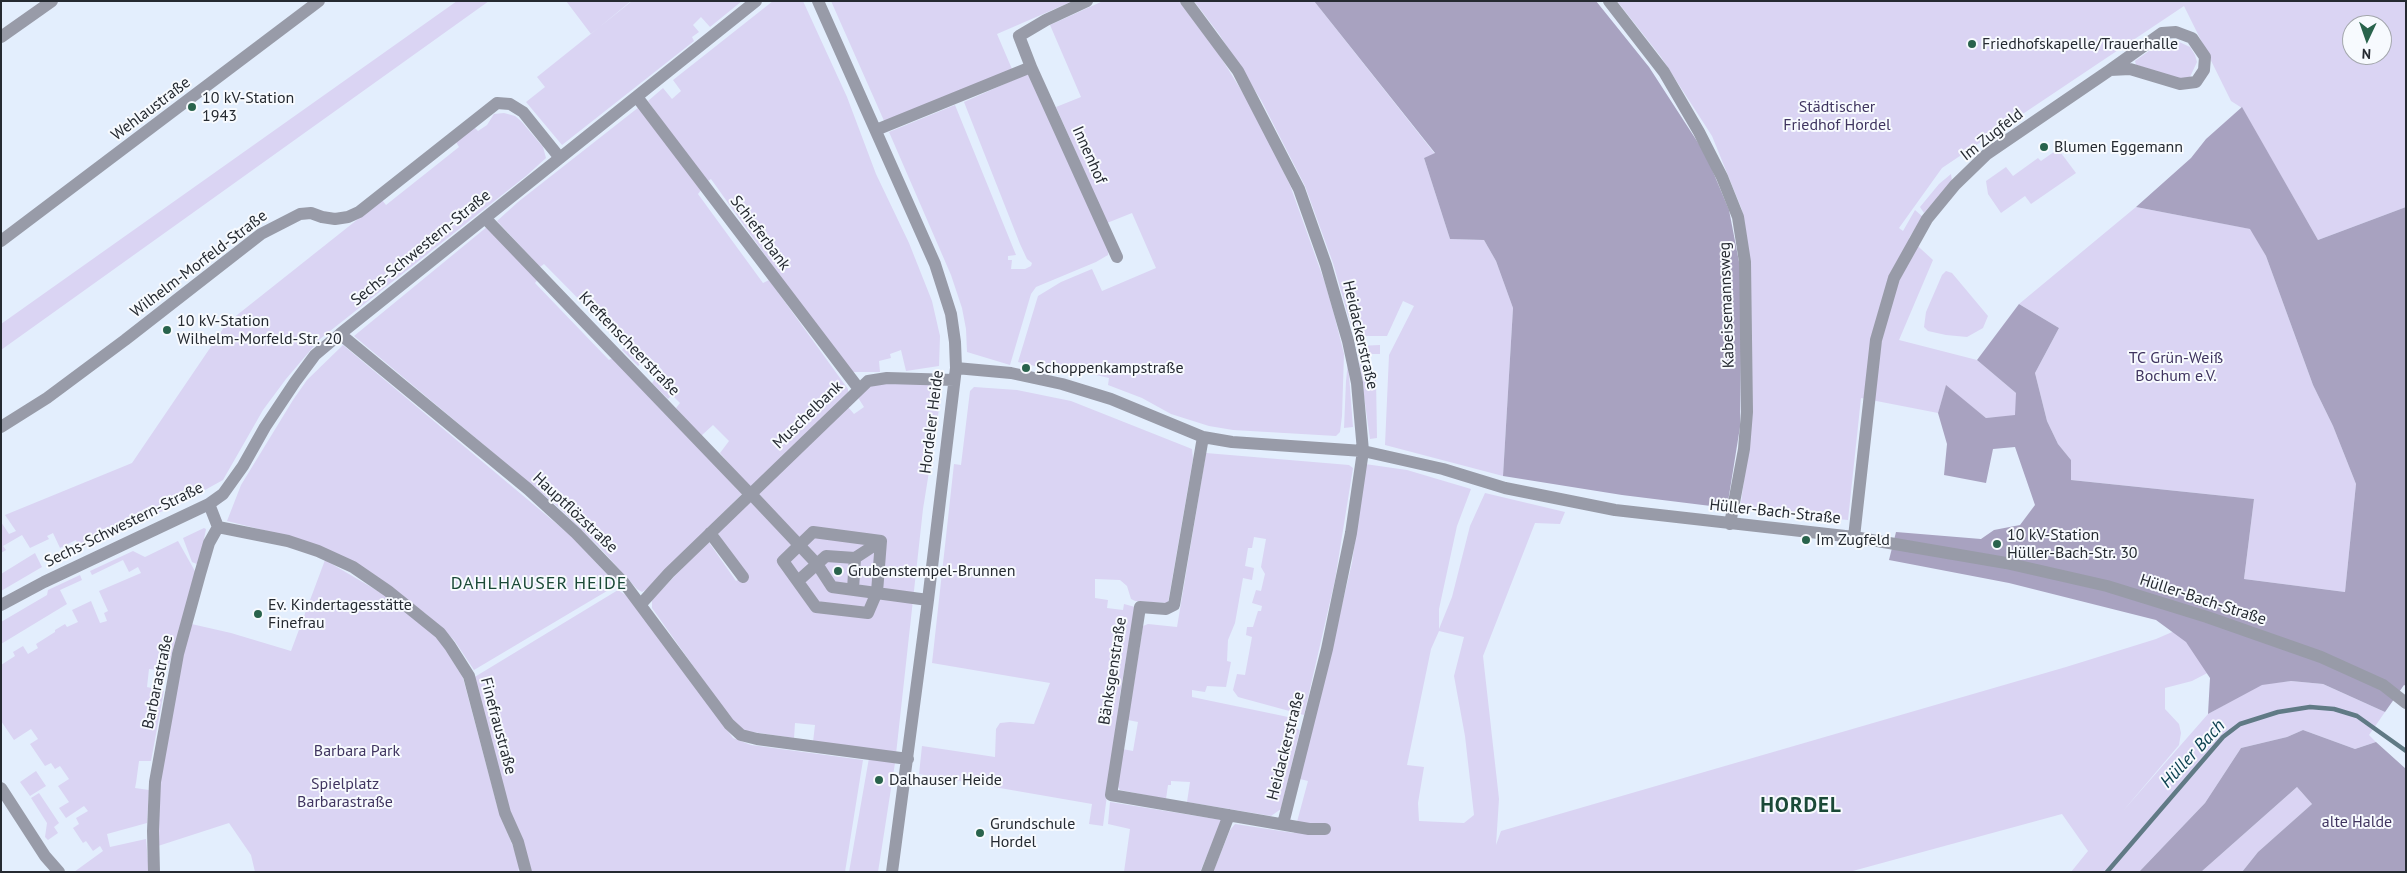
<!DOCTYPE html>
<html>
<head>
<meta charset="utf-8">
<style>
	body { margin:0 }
	#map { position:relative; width:2407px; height:873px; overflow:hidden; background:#e3eefd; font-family:"PT Sans",sans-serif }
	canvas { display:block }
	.frame { position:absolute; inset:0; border:2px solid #252a31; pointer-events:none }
	.north { position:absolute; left:2342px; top:15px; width:50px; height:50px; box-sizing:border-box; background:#f7fafe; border:1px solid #a3a7ac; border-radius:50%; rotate:183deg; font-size:14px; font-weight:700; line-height:20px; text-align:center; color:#252a31 }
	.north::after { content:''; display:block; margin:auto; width:18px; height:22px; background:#29634c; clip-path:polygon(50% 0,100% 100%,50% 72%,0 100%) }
</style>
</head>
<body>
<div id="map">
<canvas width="2407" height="873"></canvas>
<div class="frame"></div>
<div class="north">N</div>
</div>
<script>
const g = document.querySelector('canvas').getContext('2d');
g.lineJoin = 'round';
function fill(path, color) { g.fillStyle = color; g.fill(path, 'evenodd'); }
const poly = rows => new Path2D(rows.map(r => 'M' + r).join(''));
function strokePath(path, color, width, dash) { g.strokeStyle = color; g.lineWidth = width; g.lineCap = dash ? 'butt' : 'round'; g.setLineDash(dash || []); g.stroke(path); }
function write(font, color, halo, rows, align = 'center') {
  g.font = font + ' "PT Sans",sans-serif'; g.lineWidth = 4; g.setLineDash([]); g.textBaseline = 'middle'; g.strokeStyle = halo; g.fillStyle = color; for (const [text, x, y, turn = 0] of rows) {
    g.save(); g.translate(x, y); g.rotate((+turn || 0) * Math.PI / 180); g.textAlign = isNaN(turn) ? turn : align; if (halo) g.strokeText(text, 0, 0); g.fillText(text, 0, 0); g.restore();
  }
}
const green = poly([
	[457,1,489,1,1,350,1,324],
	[566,1,631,1,591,34],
	[632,1,742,1,710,27,701,17,693,25,699,32,692,37,694,41,562,145,526,102,545,87,537,77],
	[773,1,803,1,847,97,876,174,909,243,932,301,940,336,939,366,906,371,901,350,890,354,891,358,879,361,880,372,852,372,802,307,711,179,706,182,648,101,663,88,672,99,681,91,673,80],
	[831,1,1073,1,997,34,1012,69,885,123],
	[1103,1,1179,1,1220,56,1251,106,1290,185,1325,283,1334,314,1344,354,1342,416,1340,432,1336,436,1233,430,1209,426,1171,414,1142,398,1108,385,1109,378,1066,368,1064,373,1018,362,1038,296,1061,282,1092,269,1102,291,1156,268,1132,213,1107,223,1056,107,1081,97,1050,25],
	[1194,1,1314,1,1435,154,1424,158,1450,239,1484,240,1496,261,1513,308,1503,476,1385,445,1389,355,1414,306,1403,301,1387,336,1354,336,1333,263,1305,186,1261,100,1219,34],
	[1617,1,2406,1,2406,207,2318,240,2242,108,2231,101,2184,6,1942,168,1899,228,1903,231,1915,210,1923,217,1909,238,1933,260,1899,340,1977,360,2016,393,2016,416,1986,418,1946,386,1938,413,1861,398,1848,520,1740,510,1748,450,1750,272,1742,210,1712,136,1661,57],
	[2352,25,2382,25,2382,55,2352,55],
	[2164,40,2177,41,2190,47,2195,55,2197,62,2190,77,2181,79,2136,65,2135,61],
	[1027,74,1029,75,1108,247,1108,255,1096,262,1036,287,1031,294,1010,365,967,352,966,329,962,308,951,275,889,132,955,105,1016,255,1008,256,1008,260,1012,260,1011,269,1025,269,1031,266,1032,263,1027,259,1020,244,964,102],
	[639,107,701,190,698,194,763,283,769,280,848,389,848,392,752,487,748,486,720,453,729,441,713,425,701,436,676,408,680,403,672,395,668,399,652,383,662,370,657,364,649,357,638,366,622,350,625,346,544,264,540,267,497,221,518,202],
	[504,113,515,116,521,121,543,147,546,158,526,176,320,339,286,379,263,410,223,480,176,506,130,524,112,533,113,535,80,549,76,540,60,548,53,533,47,536,49,539,30,548,22,535,3,546,6,550,1,553,1,522,9,534,16,531,5,515,132,463,227,323,382,200,386,205,459,147,456,142,474,127,478,131,487,125,494,114],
	[2058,149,2076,173,2031,204,2025,196,2001,213,1988,194,1986,181,2006,167,2013,176,2038,158,2041,161],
	[1951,174,1952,181,1924,213,1920,207,1939,184],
	[2136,207,2251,229,2266,256,2313,385,2333,426,2356,484,2345,592,2244,579,2254,499,2071,480,2071,460,2058,444,2047,421,2035,373,2059,328,2019,304],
	[488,226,538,279,535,283,609,360,614,357,742,494,647,589,642,592,637,589,601,549,558,507,354,336],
	[1946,271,1952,273,1988,316,1983,328,1967,337,1946,335,1928,331,1924,327,1926,312,1942,275],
	[343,345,570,535,617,585,474,670,454,640,425,613,283,535,227,521,241,485,293,400,307,380],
	[1380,345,1380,354,1367,354,1366,377,1376,378,1377,438,1370,439,1357,346],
	[1348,362,1353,427,1344,428,1346,381],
	[939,383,941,397,923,509,896,754,813,742,815,725,795,723,794,738,745,731,738,726,721,705,652,608,652,600,708,541,736,581,743,577,718,533,848,407,854,414,864,407,857,396,872,384],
	[974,387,1017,390,1071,401,1192,449,1193,459,1168,603,1135,601,1131,599,1127,586,1120,580,1095,579,1095,598,1108,600,1107,608,1123,610,1124,604,1135,607,1120,695,1103,826,1089,824,1092,804,919,774,922,746,995,757,996,729,1000,723,1010,722,1034,724,1050,683,932,663,954,464,961,465,970,391],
	[1206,453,1349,465,1353,468,1335,580,1304,715,1238,697,1233,690,1237,674,1245,675,1252,637,1246,635,1247,627,1253,627,1258,611,1261,611,1262,606,1252,603,1256,590,1261,591,1264,578,1265,574,1261,567,1266,539,1254,537,1252,548,1248,548,1245,566,1254,568,1252,580,1243,578,1235,623,1228,640,1227,661,1231,662,1226,687,1207,686,1205,692,1192,690,1192,697,1293,718,1290,727,1300,730,1281,809,1271,816,1187,802,1190,782,1171,781,1171,785,1168,785,1166,799,1120,790,1117,785,1122,749,1133,751,1138,722,1128,720,1143,626,1148,624,1177,627],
	[1365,464,1407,470,1471,489,1457,526,1439,609,1439,629,1452,597,1470,526,1485,493,1565,512,1560,524,1535,523,1483,656,1499,799,1496,845,1501,831,2066,667,2156,639,2207,617,2217,668,2192,681,2165,688,2165,709,2179,724,2181,733,2179,745,2123,811,2208,714,2262,684,2291,681,2323,684,2385,712,2369,735,2376,742,2355,749,2303,730,2287,737,2241,748,2205,803,2139,872,2071,872,2088,851,2062,814,1849,872,1213,872,1230,830,1235,824,1294,833,1308,781,1300,779,1352,563],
	[1439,631,1464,637,1454,676,1465,736,1474,815,1464,823,1419,821,1418,803,1424,767,1407,765,1431,649],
	[204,528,206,529,199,565,192,562,183,538],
	[178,541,196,573,167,671,149,669,147,687,164,691,151,761,139,761,136,783,135,788,149,790,147,823,107,834,110,847,146,839,149,872,74,872,103,851,100,846,93,851,86,841,83,843,73,828,79,824,76,818,88,811,84,806,66,818,59,808,69,802,58,786,69,779,60,766,55,769,51,763,45,766,30,744,38,739,31,729,14,740,1,721,1,665,15,656,13,652,23,646,28,654,38,648,36,644,55,632,55,630,65,624,67,627,78,622,72,610,91,601,100,623,107,621,104,613,108,611,99,591,141,573,138,567,129,572,123,560,92,575,90,571,133,551,145,557],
	[35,553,42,567,1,591,1,574],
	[325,560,388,597,435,635,444,646,463,678,497,805,520,865,518,872,255,872,251,855,229,823,158,846,159,782,187,623,231,633,291,651],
	[80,575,82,580,60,590,67,604,1,644,1,622,47,595,48,590],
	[618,590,627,596,733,738,751,745,863,760,845,872,532,872,506,805,473,678],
	[869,758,895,763,878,872,849,872],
	[36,771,46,786,30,796,20,782],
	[2297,787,2312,804,2258,852,2242,872,2201,872],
	[39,793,59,823,54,827,58,833,48,840,45,837,47,823,31,798],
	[1110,802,1222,820,1200,872,1124,872,1130,829,1108,824]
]);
const forest = poly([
	[1314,1,1596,1,1649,67,1706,155,1729,210,1740,267,1741,347,1740,427,1727,508,1622,495,1503,476,1513,308,1496,261,1484,240,1450,239,1424,158,1435,153],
	[2242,107,2318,240,2406,207,2406,686,2404,685,2385,712,2323,684,2291,681,2262,685,2208,714,2210,678,2186,642,2156,620,2009,583,1889,560,1896,532,1981,539,1994,530,2020,525,2035,505,2015,447,1993,449,1986,483,1944,475,1947,444,1938,413,1946,385,1986,418,2015,415,2016,393,1977,360,2019,304,2059,328,2035,373,2047,421,2058,444,2071,460,2071,480,2254,499,2244,579,2345,592,2356,484,2333,426,2313,385,2266,256,2250,229,2136,207,2191,158,2206,139],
	[2303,730,2355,749,2376,742,2406,769,2406,872,2242,872,2258,852,2312,804,2297,787,2201,872,2139,872,2205,803,2241,748,2287,737]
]);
const stream = poly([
	[2107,872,2223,737,2240,724,2278,712,2310,707,2334,709,2357,716,2406,751]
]);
const street = poly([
	[818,1,935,264,951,314,955,342,956,368,928,600,892,872],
	[1186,1,1238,71,1299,189,1326,265,1348,341,1357,383,1363,451,1351,533,1327,649,1283,824],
	[1609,1,1664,72,1699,132,1722,177,1738,217,1745,262,1747,412,1744,449,1730,524],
	[1,37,52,1],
	[1031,67,1117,257],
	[637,97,859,389],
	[876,130,1031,67,1019,36,1046,20,1087,1],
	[485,218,750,494],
	[1,241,319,1],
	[340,334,528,489,576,533,624,583,729,724,741,735,757,739,908,759],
	[956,368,1011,373,1062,384,1111,399,1203,437,1232,442,1363,451,1443,469,1505,488,1615,510,1854,537,2006,563,2107,586,2207,617,2321,657,2383,685,2406,703],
	[1,427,47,398,125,340,261,234,300,214,311,213,322,217,335,219,348,217,359,212,497,103,510,104,523,112,560,158],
	[1203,437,1174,605,1166,609,1140,607,1111,795,1309,829,1325,829],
	[751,494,817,564,832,587,928,600],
	[218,527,288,541,318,551,353,567,388,591,440,633,450,646,469,676,505,813,518,842,526,872],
	[813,532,881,541,877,592,868,613,816,607,783,561,813,532],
	[710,533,743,577],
	[1854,537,1876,340,1894,278,1927,219,1955,185,1987,154,2110,70,2130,69,2180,84,2196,82,2204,70,2205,57,2192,38,2176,32,2162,33,2110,70],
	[855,558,881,541],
	[798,581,826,556,855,558,853,589],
	[641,604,669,573,868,381,887,378,954,380],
	[1,605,44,582,209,504,223,494,243,466,265,427,295,382,315,355,340,334,756,1],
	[1,788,45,856,59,872],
	[154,872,153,831,155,782,178,654,200,574,209,543,218,527,209,504],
	[1207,872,1229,815]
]);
const markers = [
	[1972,44,5,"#29634c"],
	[192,107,5,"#29634c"],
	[2044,147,5,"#29634c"],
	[167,330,5,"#29634c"],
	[1026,368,5,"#29634c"],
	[1806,540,5,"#29634c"],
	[1997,544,5,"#29634c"],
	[838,571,5,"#29634c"],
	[258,614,5,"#29634c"],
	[879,780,5,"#29634c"],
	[980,833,5,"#29634c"]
];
const poiNames = [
	["Friedhofskapelle/Trauerhalle",1982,44],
	["10 kV-Station",202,98],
	["1943",202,116],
	["Blumen Eggemann",2054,147],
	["10 kV-Station",177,321],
	["Wilhelm-Morfeld-Str. 20",177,339],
	["Schoppenkampstraße",1036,368],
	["10 kV-Station",2007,535],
	["Hüller-Bach-Str. 30",2007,553],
	["Im Zugfeld",1816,540],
	["Grubenstempel-Brunnen",848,571],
	["Ev. Kindertagesstätte",268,605],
	["Finefrau",268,623],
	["Dalhauser Heide",889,780],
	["Grundschule",990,824],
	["Hordel",990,842]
];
const parkNames = [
	["Städtischer",1837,107],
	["Friedhof Hordel",1837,125],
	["TC Grün-Weiß",2176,358],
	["Bochum e.V.",2176,376],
	["Barbara Park",357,751],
	["Spielplatz",345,784],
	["Barbarastraße",345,802],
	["alte Halde",2357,822]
];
const streetNames = [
	["Wehlaustraße",151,109,-37],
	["Im Zugfeld",1992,135,-38],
	["Innenhof",1089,155,66],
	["Schieferbank",760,233,53],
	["Sechs-Schwestern-Straße",421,248,-39],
	["Wilhelm-Morfeld-Straße",199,264,-37],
	["Kabeisemannsweg",1727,305,-92],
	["Heidackerstraße",1360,335,77],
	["Kreftenscheerstraße",629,344,46],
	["Muschelbank",808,415,-44],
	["Hordeler Heide",932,422,-83],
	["Hüller-Bach-Straße",1775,512,6],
	["Hauptflözstraße",575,513,43],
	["Sechs-Schwestern-Straße",124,525,-26],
	["Hüller-Bach-Straße",2203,600,18],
	["Bänksgenstraße",1113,671,-81],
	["Barbarastraße",158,682,-78],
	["Finefraustraße",498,726,75],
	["Heidackerstraße",1286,746,-76]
];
const neighbourhoodNames = [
	["DAHLHAUSER HEIDE",539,584]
];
const waterNames = [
	["Hüller Bach",2193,754,-47]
];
const districtNames = [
	["HORDEL",1801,806]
];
fill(green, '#dad4f3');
fill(forest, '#a8a2c0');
strokePath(stream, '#607a85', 4.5);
strokePath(street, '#989ba8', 12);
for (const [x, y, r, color] of markers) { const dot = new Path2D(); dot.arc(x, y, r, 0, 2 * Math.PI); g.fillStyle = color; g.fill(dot); strokePath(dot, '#f7fafe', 2); }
write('16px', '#252a31', '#f7fafe', poiNames, 'left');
write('16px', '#403560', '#f7fafe', parkNames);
write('16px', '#252a31', '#f7fafe', streetNames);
g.letterSpacing = '1px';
write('18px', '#1a4937', '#f7fafe', neighbourhoodNames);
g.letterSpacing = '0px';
write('italic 18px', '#0d4251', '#f7fafe', waterNames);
g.letterSpacing = '1px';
write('bold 21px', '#1a4937', '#f7fafe', districtNames);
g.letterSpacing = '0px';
</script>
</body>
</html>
